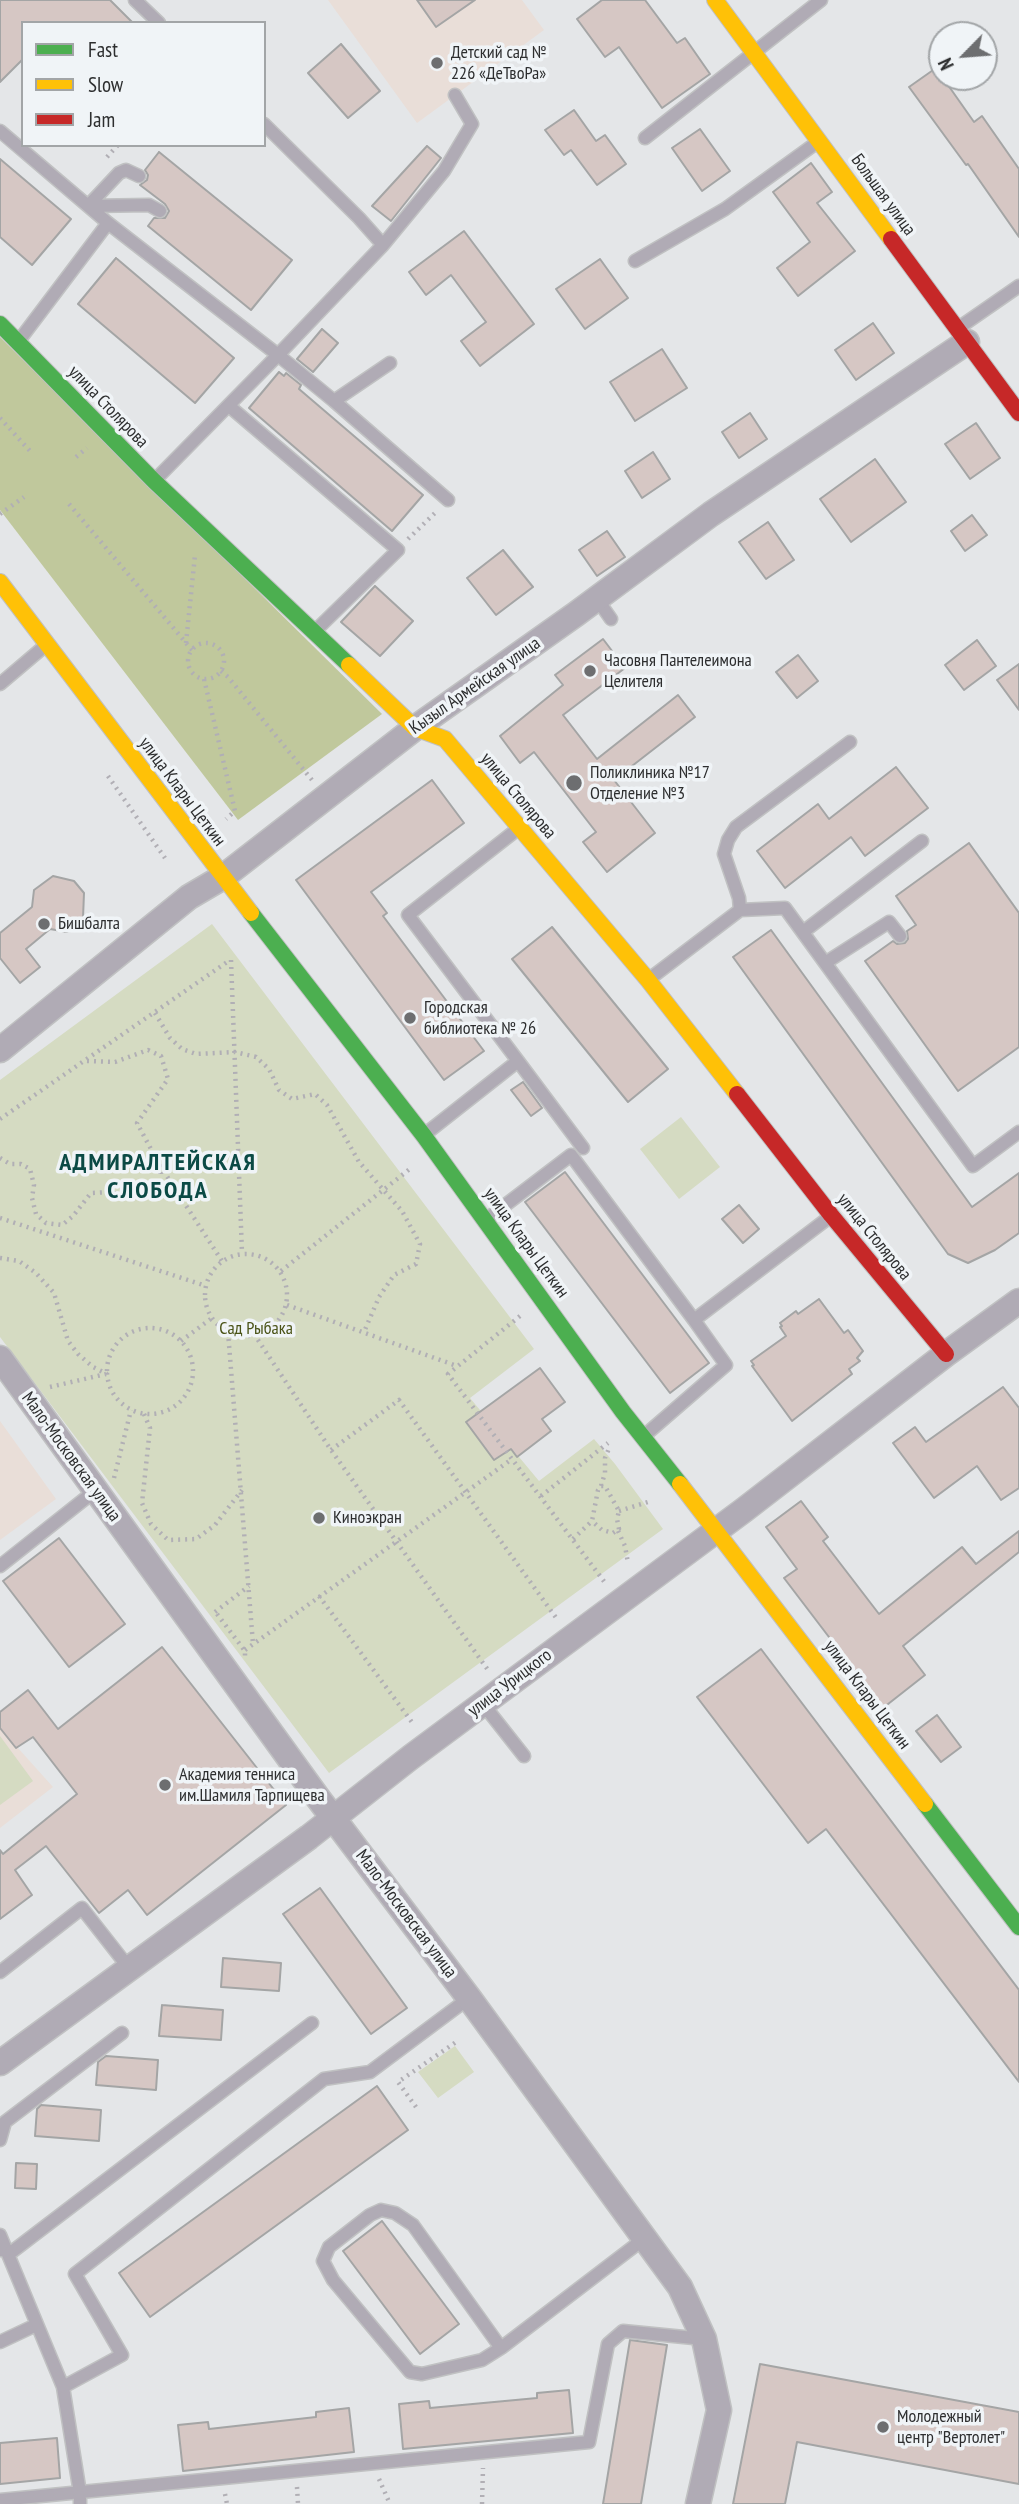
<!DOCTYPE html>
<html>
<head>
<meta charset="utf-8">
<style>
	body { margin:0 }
	#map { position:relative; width:1019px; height:2504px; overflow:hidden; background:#e4e6e8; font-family:"PT Sans Narrow",sans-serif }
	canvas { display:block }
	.legend { position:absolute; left:21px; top:21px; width:245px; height:126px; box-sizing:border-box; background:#f0f4f7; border:2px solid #a2a5a7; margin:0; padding:9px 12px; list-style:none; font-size:21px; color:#2d2e2f }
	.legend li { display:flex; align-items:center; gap:14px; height:35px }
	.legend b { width:35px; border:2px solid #a2a5a7 }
	.north { position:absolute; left:928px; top:21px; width:70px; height:70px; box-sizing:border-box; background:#f0f4f7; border:2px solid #a2a5a7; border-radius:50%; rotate:245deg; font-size:19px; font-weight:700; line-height:28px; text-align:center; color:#2d2e2f }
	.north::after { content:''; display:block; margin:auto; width:24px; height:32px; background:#6d6e70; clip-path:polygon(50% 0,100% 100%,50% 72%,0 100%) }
</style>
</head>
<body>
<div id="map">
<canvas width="1019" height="2504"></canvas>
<ul class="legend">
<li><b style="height:9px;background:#4caf50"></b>Fast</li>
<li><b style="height:9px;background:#ffc107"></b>Slow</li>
<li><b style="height:9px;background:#c62828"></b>Jam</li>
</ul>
<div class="north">N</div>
</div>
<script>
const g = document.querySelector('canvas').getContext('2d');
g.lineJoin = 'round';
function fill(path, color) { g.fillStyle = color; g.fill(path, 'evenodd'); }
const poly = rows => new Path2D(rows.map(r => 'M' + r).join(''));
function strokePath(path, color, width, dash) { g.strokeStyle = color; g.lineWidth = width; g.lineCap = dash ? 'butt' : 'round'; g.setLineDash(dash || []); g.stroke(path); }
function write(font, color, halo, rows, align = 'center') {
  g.font = font + ' "PT Sans Narrow",sans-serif'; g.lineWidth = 7; g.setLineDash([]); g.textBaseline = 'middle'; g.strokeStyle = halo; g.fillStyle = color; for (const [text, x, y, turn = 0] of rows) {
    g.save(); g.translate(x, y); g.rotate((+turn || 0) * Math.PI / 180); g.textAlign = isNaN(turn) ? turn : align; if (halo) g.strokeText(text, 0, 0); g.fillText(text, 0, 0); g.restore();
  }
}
const education = poly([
	[328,0,522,0,544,30,417,123],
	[0,1421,56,1499,0,1540],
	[0,1728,53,1787,0,1828]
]);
const green = poly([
	[212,924,534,1349,470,1398,539,1481,594,1439,615,1464,663,1529,329,1773,0,1337,0,1080],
	[681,1117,720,1167,679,1199,640,1149],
	[0,1736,33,1781,0,1805],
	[455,2046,474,2072,438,2098,418,2072]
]);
const forest = poly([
	[0,337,382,714,238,820,0,510]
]);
const building = poly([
	[0,0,110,0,133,23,23,23,23,59,0,82,0,0],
	[417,0,475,0,436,27,417,0],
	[602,0,645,0,677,43,685,38,710,74,662,108,619,47,605,57,577,19,602,0],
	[341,44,380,91,348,118,308,73,341,44],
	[936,68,974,122,982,116,1019,169,1019,237,968,164,966,165,909,87,936,68],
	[574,110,596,141,605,135,626,164,597,185,571,150,564,155,545,130,574,110],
	[700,129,730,171,702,191,672,148,700,129],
	[427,146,441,158,391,221,372,206,427,146],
	[159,152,292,260,251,310,148,226,154,218,165,218,169,211,165,204,140,185,147,180,148,175,145,170,159,152],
	[0,159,71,219,32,265,0,237,0,159],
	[811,163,832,192,817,203,855,251,798,296,777,268,810,242,773,192,811,163],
	[464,231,534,324,480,366,461,341,486,322,451,275,426,295,409,272,464,231],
	[116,258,234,358,195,403,78,304,116,258],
	[600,259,628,298,585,329,556,289,600,259],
	[873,323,894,353,856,380,835,350,873,323],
	[322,329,338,343,313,372,297,359,322,329],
	[662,349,687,388,635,421,610,382,662,349],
	[279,372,284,376,286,373,301,385,299,389,423,495,392,531,249,408,279,372],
	[750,413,767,439,739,458,722,432,750,413],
	[976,423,1000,458,970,479,945,444,976,423],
	[653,452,670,479,642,498,625,471,653,452],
	[875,459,906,502,851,542,820,499,875,459],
	[972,515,987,535,965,551,951,531,972,515],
	[768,522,794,560,766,579,739,542,768,522],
	[607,531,625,557,597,576,579,550,607,531],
	[503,550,533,587,496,615,467,578,503,550],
	[375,586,413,621,380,656,341,622,375,586],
	[603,639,625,668,563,715,597,759,678,695,695,717,614,780,655,833,607,872,583,842,596,832,534,752,520,763,500,736,563,685,555,675,603,639],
	[977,640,996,666,964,690,945,665,977,640],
	[798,655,818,681,797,698,776,672,798,655],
	[1019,664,1019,710,997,680,1019,664],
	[896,767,928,808,865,856,851,837,785,888,757,851,818,804,829,819,896,767],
	[432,780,464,823,371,892,387,913,383,916,484,1051,444,1080,296,880,432,780],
	[969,843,1019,913,1019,1047,958,1091,865,961,893,941,897,944,905,943,908,939,907,931,916,925,896,896,969,843],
	[53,876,74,881,84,893,83,918,67,932,50,929,26,949,40,967,20,983,0,958,0,933,32,907,34,890,53,876],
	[552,927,668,1069,628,1102,512,959,552,927],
	[771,930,972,1207,1019,1173,1019,1233,995,1250,968,1263,948,1254,733,957,771,930],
	[523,1082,542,1108,531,1116,511,1090,523,1082],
	[565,1172,709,1363,670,1393,525,1202,565,1172],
	[739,1205,759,1229,743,1243,722,1219,739,1205],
	[819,1299,844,1333,848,1330,863,1351,857,1358,860,1361,849,1369,852,1374,792,1421,752,1366,754,1365,751,1361,786,1336,780,1327,782,1326,780,1323,796,1311,798,1314,819,1299],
	[540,1368,565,1402,542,1419,551,1431,517,1457,511,1449,494,1460,466,1422,540,1368],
	[1003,1387,1019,1408,1019,1488,1001,1500,977,1466,934,1498,893,1443,915,1427,926,1442,1003,1387],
	[801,1501,828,1537,823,1541,879,1614,962,1547,976,1564,1019,1531,1019,1552,903,1646,925,1675,883,1708,784,1578,797,1569,766,1527,801,1501],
	[59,1538,125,1624,69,1667,3,1581,59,1538],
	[162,1647,286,1805,147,1915,128,1890,99,1913,46,1846,15,1870,32,1895,0,1919,0,1850,3,1854,77,1794,33,1737,16,1748,0,1728,0,1712,28,1690,58,1729,162,1647],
	[761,1649,1019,1990,1019,2082,826,1829,808,1843,697,1697,761,1649],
	[937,1715,961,1747,941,1762,916,1731,937,1715],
	[320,1888,407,2008,371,2034,283,1914,320,1888],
	[223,1958,281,1963,279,1991,221,1987,223,1958],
	[162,2005,223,2010,221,2040,159,2036,162,2005],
	[106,2056,158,2060,156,2090,96,2085,98,2062,106,2056],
	[377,2086,408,2130,150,2317,119,2273,377,2086],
	[41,2105,101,2110,99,2141,35,2136,37,2109,41,2105],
	[16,2163,37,2164,36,2189,15,2188,16,2163],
	[382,2221,459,2324,420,2354,343,2251,382,2221],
	[630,2340,667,2345,641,2504,603,2504,630,2340],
	[760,2364,1019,2412,1019,2484,797,2442,785,2504,733,2504,760,2364],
	[569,2390,573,2433,403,2449,399,2404,429,2401,430,2408,537,2398,537,2393,569,2390],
	[349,2408,354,2452,183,2471,178,2425,208,2422,209,2429,316,2417,316,2412,349,2408],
	[57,2438,60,2478,0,2484,0,2443,57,2438]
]);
const path = poly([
	[107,157,118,145],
	[0,418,30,451],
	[76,457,87,448],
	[69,504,192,650],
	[0,514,24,497],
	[408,539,437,511],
	[186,643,195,555],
	'188 661a18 18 0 1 1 36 0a18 18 0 1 1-36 0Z',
	[221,671,228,677,312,780],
	[204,679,235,811,226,819],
	[108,776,165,858],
	[231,960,242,1253],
	[155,1013,170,1038,182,1049,196,1054,235,1052,256,1057,269,1069,279,1090,292,1099,315,1094,327,1105,359,1162,402,1211,420,1244,416,1264,394,1275,379,1297,364,1332],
	[87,1061,115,1062,148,1050,161,1056,168,1079,137,1123,159,1164,222,1261],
	[0,1119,230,960],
	[0,1158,10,1164,21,1164,30,1169,34,1185,32,1198,36,1214,46,1223,62,1225,73,1216,91,1193,110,1192,129,1197,161,1188,160,1166],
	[0,1218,206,1286],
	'205 1295a41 41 0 1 1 82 0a41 41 0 1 1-82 0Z',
	[0,1258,19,1261,36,1273,54,1293,68,1341,78,1354,93,1367,107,1374],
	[281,1271,411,1168],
	[287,1305,457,1366],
	[520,1316,448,1374,606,1584],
	'107 1371a43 43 0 1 1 86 0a43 43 0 1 1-86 0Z',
	[228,1332,253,1644],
	[254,1334,331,1450,488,1670],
	[181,1341,212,1318],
	[50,1387,106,1374],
	[144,1414,150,1428,142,1503,151,1524,168,1540,196,1539,215,1525,242,1490],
	[331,1450,399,1400,557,1619],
	[114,1478,131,1410],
	[601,1486,605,1473,605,1458,610,1446],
	[541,1496,608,1443],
	[619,1511,651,1501],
	[618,1531,625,1546,628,1563],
	[573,1539,592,1521,598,1490,601,1486,605,1486,619,1511,617,1519,619,1529,613,1533,602,1530,592,1521],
	[319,1596,414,1725],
	[215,1612,249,1586],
	[217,1614,245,1651,245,1659],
	[245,1650,512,1459],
	[416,2107,398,2082,459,2040],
	[379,2479,390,2504],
	[297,2487,298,2504],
	[225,2494,227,2504],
	[482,2504,483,2468]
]);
const lane = poly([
	[135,0,159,23],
	[264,124,359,218,383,245,278,355,334,401,390,363],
	[0,131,108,223,278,355,156,479],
	[645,138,821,0],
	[88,206,149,205,160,211],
	[88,206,119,173,126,170,139,176],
	[383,245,444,171,472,124,455,95],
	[635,261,725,209,819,141],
	[957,329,1019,286],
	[18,342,108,223],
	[334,401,448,500],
	[229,406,398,550,314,632],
	[597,599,611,619],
	[0,684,46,645],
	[740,910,739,898,724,854,728,840,736,827,850,742],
	[803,932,922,841],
	[825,963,889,922,900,936],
	[648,980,740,910,785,908,973,1166,1019,1132],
	[518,1061,583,1148],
	[424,1135,518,1061,408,915,519,828],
	[487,1219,571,1155,694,1320],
	[644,1436,726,1365,694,1320,831,1216],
	[0,1566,96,1490],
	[483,1704,524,1756],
	[0,1972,82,1908,129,1968],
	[0,2140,5,2122,122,2033],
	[0,2235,63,2387,80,2493,80,2504],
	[0,2250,13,2251,312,2023],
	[0,2342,36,2325],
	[501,2348,482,2360,422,2374,410,2372,333,2280,323,2261,329,2247,370,2215,381,2210,395,2213,413,2225,501,2348,645,2238],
	[63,2387,122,2355,75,2274,324,2079,370,2072,469,1998],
	[0,2500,589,2442,608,2344,623,2331,704,2339]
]);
const street = poly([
	[0,1050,189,897,223,877,415,728,576,614,711,514,967,342],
	[0,1358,318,1798,469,1998,680,2287,704,2339,719,2410,698,2504],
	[0,2063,309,1837,411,1757,744,1510,946,1354,1019,1301]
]);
const fast = poly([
	[0,324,154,481,349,665],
	[251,913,424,1136,623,1412,680,1484],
	[925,1804,1019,1927]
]);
const slow = poly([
	[715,0,891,239],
	[0,582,251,913],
	[349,665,415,728,445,739,648,980,737,1094],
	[680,1484,925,1804]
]);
const jam = poly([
	[891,239,1019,413],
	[737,1094,831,1215,946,1354]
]);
const markers = [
	[437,63,7,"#6d6e70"],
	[590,671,7,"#6d6e70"],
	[574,783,9,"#6d6e70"],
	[44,924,7,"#6d6e70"],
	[410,1018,7,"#6d6e70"],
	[319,1518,7,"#6d6e70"],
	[165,1785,7,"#6d6e70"],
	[883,2427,7,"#6d6e70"]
];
const poiNames = [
	["Детский сад №",451,53],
	["226 «ДеТвоРа»",451,74],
	["Часовня Пантелеимона",604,661],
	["Целителя",604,682],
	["Поликлиника №17",590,773],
	["Отделение №3",590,794],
	["Бишбалта",58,924],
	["Городская",424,1008],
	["библиотека № 26",424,1029],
	["Киноэкран",333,1518],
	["Академия тенниса",179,1775],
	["им.Шамиля Тарпищева",179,1796],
	["Молодежный",897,2417],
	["центр \"Вертолет\"",897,2438]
];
const streetNames = [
	["Большая улица",883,195,54],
	["улица Столярова",108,407,46],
	["Кызыл Армейская улица",475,686,-35],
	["улица Клары Цеткин",182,792,53],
	["улица Столярова",518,796,50],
	["улица Столярова",874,1237,51],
	["улица Клары Цеткин",526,1243,54],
	["Мало-Московская улица",71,1457,54],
	["улица Урицкого",510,1683,-37],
	["улица Клары Цеткин",867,1695,53],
	["Мало-Московская улица",406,1914,53]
];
const parkNames = [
	["Сад Рыбака",256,1329]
];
const districtNames = [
	["АДМИРАЛТЕЙСКАЯ",158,1163],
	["СЛОБОДА",158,1191]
];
fill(education, '#e9ded8');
fill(green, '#d5dbc2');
fill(forest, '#c0c89c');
fill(building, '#d6c7c4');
strokePath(building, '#a4a5a5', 2);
strokePath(lane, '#c0c1c2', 15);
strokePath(street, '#c0c1c2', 27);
strokePath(fast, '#c0c1c2', 18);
strokePath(slow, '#c0c1c2', 18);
strokePath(jam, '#c0c1c2', 18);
strokePath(path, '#b1afb5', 4.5, [2, 5]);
strokePath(lane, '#b0abb5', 12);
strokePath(street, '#b0abb5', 24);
strokePath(fast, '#4caf50', 16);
strokePath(slow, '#ffc107', 16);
strokePath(jam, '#c62828', 16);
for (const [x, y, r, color] of markers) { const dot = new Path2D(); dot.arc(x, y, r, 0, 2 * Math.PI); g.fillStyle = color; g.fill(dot); strokePath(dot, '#f0f4f7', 2.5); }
write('18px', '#2d2e2f', '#f0f4f7', poiNames, 'left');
write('18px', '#2d2e2f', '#f0f4f7', streetNames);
write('18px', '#4a5317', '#f0f4f7', parkNames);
g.letterSpacing = '2px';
write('bold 24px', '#0b4a45', '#f0f4f7', districtNames);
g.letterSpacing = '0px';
</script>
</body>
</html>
